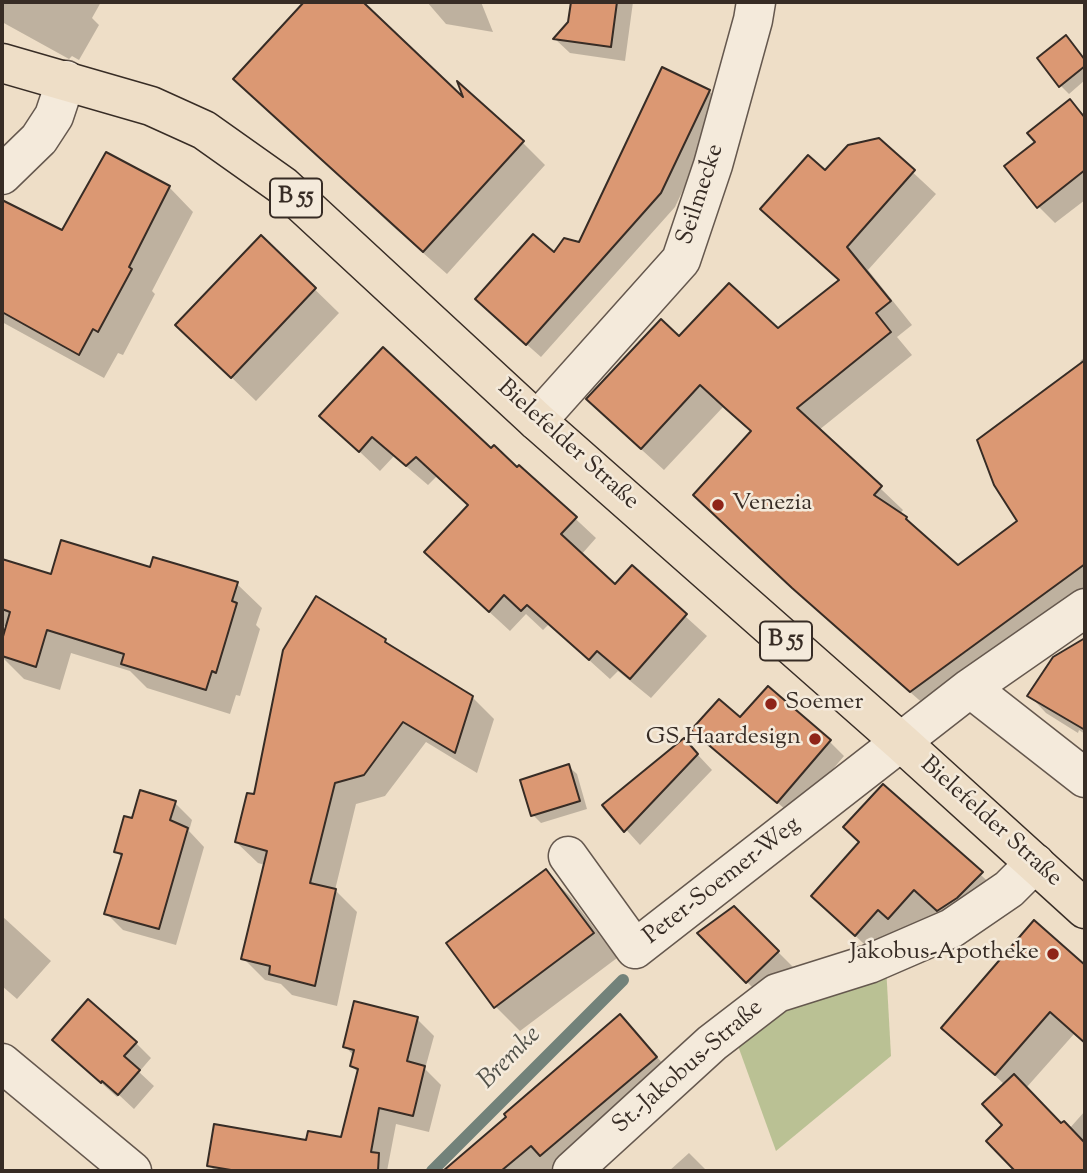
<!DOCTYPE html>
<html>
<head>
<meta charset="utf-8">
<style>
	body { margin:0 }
	#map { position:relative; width:1087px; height:1173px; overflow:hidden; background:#eedec7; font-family:"Sorts Mill Goudy",serif }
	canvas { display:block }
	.frame { position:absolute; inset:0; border:4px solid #372c25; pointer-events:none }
</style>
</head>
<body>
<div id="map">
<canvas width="1087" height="1173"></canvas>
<div class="frame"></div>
</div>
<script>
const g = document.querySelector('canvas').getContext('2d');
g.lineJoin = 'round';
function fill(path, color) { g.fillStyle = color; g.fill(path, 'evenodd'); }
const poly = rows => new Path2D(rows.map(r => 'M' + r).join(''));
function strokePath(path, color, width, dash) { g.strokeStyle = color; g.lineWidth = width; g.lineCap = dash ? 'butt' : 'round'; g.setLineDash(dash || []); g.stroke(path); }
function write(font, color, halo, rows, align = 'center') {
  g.font = font + ' "Sorts Mill Goudy",serif'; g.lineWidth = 5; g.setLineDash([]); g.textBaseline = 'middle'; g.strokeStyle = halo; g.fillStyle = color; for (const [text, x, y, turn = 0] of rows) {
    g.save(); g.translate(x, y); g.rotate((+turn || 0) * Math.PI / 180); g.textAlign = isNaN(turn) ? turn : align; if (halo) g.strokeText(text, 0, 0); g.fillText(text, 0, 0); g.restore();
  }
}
const green = poly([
	[886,966,891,1056,776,1151,733,1032]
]);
const shadow = poly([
	[2,2,101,2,92,18,99,25,79,60,72,56,69,59,2,22],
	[306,2,323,2,332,10,340,2,360,2,467,103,522,142,545,165,447,274,389,223,236,79],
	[427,2,481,2,493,32,446,24],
	[573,2,633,2,625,61,570,53,555,39,570,23],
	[1074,46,1085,61,1085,80,1069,94,1061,86],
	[709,91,723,105,675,207,541,357,491,313,554,255,580,244],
	[1070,101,1085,116,1085,200,1055,223,1039,207,1037,142],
	[878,140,936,194,868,270,912,325,897,337,912,355,819,430,903,510,900,514,957,567,1020,521,1082,364,1080,361,1085,357,1085,602,934,713,816,610,718,517,752,432,724,406,664,470,611,422,680,338,778,330,841,282,762,209],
	[169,187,193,212,152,291,155,294,123,355,118,353,104,378,2,322,2,216,7,205,63,232],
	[261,237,339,313,256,401,202,349],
	[321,415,491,451,517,470,520,467,596,538,581,555,615,587,632,568,707,636,651,698,618,671,610,679,549,624,543,630,526,614,510,631,446,572,470,505,437,476,428,485,394,456,380,471],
	[2,561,52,576,151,569,237,584,262,608,256,625,260,629,240,696,236,695,230,714,147,688,130,671,71,653,60,690,24,679,2,657,2,646,7,627,2,625],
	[385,641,394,650,472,697,494,719,477,773,426,742,385,796,356,804,335,890,357,912,337,1006,292,995,281,984,265,980,243,958,265,865,258,863,236,842,255,796],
	[1085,641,1085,734,1079,730,1078,733,1046,713,1030,696,1054,658],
	[740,720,829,741,844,756,793,816,693,730],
	[684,740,712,770,640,845,604,805],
	[568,766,577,774,587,809,541,823,533,815],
	[883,786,1005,897,962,933,938,912,912,941,879,958,813,896,861,842],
	[175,803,192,820,189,831,204,847,176,945,123,930,106,913,123,858,116,851,133,821],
	[545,872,570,896,617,958,520,1031,496,1007],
	[734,908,795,969,764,999,699,934],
	[2,916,51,961,17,999,2,986],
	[1034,922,1085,967,1085,1043,1074,1034,1026,1088,1062,1125,1069,1129,1085,1111,1085,1171,1017,1171,988,1141,1005,1125,1005,1085,944,1028],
	[620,1017,679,1081,551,1171,476,1171,463,1157],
	[417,1019,434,1036,425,1069,441,1085,429,1132,396,1124,387,1171,215,1171,209,1165,308,1142,343,1139,359,1073,352,1066,354,1056,345,1046],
	[136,1043,151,1058,139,1072,154,1086,134,1109,119,1095,117,1097,70,1055],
	[689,1153,707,1171,669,1171]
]);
const stream = poly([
	[432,1171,623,980]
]);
const building = poly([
	[304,2,363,2,463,97,457,81,524,141,423,252,233,79,304,2],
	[571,2,617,2,611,47,553,39,568,22,571,2],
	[1066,35,1085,60,1085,66,1059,87,1037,58,1066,35],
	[662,67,710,90,661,193,526,345,475,299,533,234,554,252,564,238,579,242,662,67],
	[1070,99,1085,118,1085,170,1037,208,1004,166,1035,142,1027,133,1070,99],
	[879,138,915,170,847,247,891,301,876,313,891,332,797,408,882,486,874,495,907,517,906,519,958,565,1017,521,994,485,977,440,1085,360,1085,564,910,692,792,588,693,495,751,431,725,408,700,385,641,449,586,399,661,319,679,336,729,283,778,328,839,280,760,209,808,155,825,170,848,145,879,138],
	[106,152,170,186,129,267,132,269,98,332,93,329,79,355,2,312,2,200,62,230,106,152],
	[261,235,316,288,231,378,175,325,261,235],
	[383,347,491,448,494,445,517,467,519,465,577,517,561,534,615,584,632,565,687,614,630,679,597,651,589,660,527,605,521,611,504,595,489,612,424,552,468,505,416,457,406,466,372,437,359,452,319,416,383,347],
	[61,540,150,567,153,557,238,582,232,601,237,603,216,673,212,671,206,690,121,664,124,654,47,630,36,667,2,656,2,640,10,612,2,609,2,559,51,574,61,540],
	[316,596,386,639,385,642,473,696,455,753,403,722,364,775,335,783,310,883,336,889,315,986,269,974,270,966,241,959,267,851,235,842,247,793,254,794,283,650,316,596],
	[1085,638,1085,730,1027,696,1053,657,1085,638],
	[768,686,831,740,777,803,691,730,719,699,740,717,768,686],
	[684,738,698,754,624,832,602,805,684,738],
	[569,764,580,801,531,816,520,780,569,764],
	[883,784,983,872,957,898,937,911,914,890,888,919,878,910,855,936,811,896,859,842,843,827,883,784],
	[140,790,176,801,170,820,188,828,159,929,104,914,122,854,114,852,124,816,132,818,140,790],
	[546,869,594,933,494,1008,446,943,546,869],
	[734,906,779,951,746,983,697,933,734,906],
	[1034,920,1085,965,1085,1043,1050,1012,995,1075,941,1028,1034,920],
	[88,999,137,1042,124,1056,140,1070,118,1095,102,1081,101,1083,52,1040,88,999],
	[354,1001,418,1017,407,1061,425,1066,413,1116,379,1108,371,1152,379,1153,378,1171,237,1171,207,1166,214,1124,306,1140,308,1131,341,1137,358,1069,350,1066,354,1050,343,1047,354,1001],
	[620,1014,657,1057,540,1156,531,1146,501,1171,443,1171,506,1117,504,1114,620,1014],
	[1014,1074,1061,1123,1064,1121,1085,1143,1085,1171,1015,1171,986,1141,1002,1125,982,1104,1014,1074]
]);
const minor = poly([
	[2,175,39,139,54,116,66,80],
	[537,421,681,260,713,165,753,20,756,2],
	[970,688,1085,778],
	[568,856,635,949,970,688,1085,608],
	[2,1063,132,1171],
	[572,1171,712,1043,777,993,869,964,952,928,1009,889,1035,863]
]);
const major = poly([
	[2,63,151,106,204,130,283,186,537,421,902,743,1085,909]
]);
const markers = [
	[718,505,7,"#8f2418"],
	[771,704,7,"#8f2418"],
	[815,739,7,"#8f2418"],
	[1053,954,7,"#8f2418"]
];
const shields = [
	[296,198,52],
	[786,641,52]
];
const shieldNames = [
	["B 55",296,198],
	["B 55",786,641]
];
const streetNames = [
	["Seilmecke",702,195,-72],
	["Bielefelder Straße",567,446,42],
	["Bielefelder Straße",990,823,42],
	["Peter-Soemer-Weg",723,882,-38],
	["St.-Jakobus-Straße",689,1068,-41]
];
const poiNames = [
	["Venezia",732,505],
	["Soemer",785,704],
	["GS Haardesign",801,739,"right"],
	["Jakobus-Apotheke",1039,954,"right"]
];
const waterNames = [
	["Bremke",511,1059,-45]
];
fill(green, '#bac194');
fill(shadow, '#0003');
strokePath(stream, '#72827a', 12);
fill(building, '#db9873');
strokePath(building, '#372c25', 2);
strokePath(minor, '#65584e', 41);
strokePath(major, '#372c25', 41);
strokePath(minor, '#f4eadb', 38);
strokePath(major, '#eedec7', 38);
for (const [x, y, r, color] of markers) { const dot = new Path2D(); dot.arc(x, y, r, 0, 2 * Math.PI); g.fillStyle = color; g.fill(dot); strokePath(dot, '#f4eadb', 2.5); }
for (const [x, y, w] of shields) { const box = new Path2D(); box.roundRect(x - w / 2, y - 19.5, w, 39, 5); g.fillStyle = '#f4eadb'; g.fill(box); strokePath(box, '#372c25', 2); }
write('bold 23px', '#372c25', null, shieldNames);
write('24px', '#372c25', '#f4eadb', streetNames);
write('24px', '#372c25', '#f4eadb', poiNames, 'left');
write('italic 26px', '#505048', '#f4eadb', waterNames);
</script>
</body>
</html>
